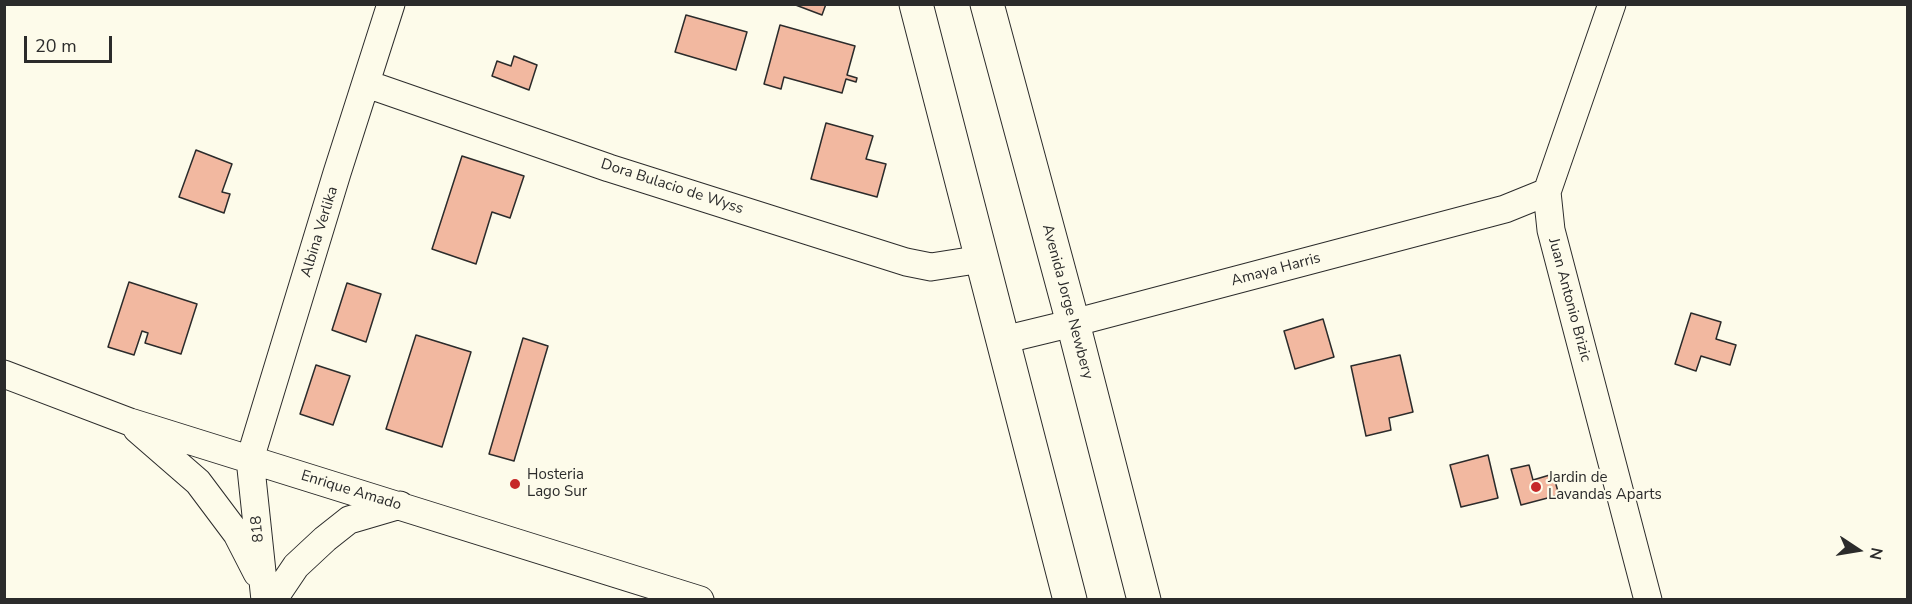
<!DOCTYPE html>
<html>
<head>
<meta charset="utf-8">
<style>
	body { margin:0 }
	#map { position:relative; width:1912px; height:604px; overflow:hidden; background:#fdfbea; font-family:"Nunito Sans",sans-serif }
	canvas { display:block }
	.frame { position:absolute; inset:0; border:6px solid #2b2b2b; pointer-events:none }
	.north { position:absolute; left:1828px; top:520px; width:60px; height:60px; -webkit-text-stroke:4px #fdfbea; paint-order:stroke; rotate:102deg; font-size:16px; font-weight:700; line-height:24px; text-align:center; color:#2b2b2b }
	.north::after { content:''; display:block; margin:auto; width:21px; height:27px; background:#2b2b2b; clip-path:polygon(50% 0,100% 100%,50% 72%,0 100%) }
	.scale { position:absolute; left:24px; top:36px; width:88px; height:27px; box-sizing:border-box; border:3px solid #2b2b2b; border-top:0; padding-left:8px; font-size:18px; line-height:21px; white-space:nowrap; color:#2b2b2b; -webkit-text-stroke:4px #fdfbea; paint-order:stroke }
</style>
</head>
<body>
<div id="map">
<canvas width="1912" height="604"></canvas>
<div class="frame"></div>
<div class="north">N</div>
<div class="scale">20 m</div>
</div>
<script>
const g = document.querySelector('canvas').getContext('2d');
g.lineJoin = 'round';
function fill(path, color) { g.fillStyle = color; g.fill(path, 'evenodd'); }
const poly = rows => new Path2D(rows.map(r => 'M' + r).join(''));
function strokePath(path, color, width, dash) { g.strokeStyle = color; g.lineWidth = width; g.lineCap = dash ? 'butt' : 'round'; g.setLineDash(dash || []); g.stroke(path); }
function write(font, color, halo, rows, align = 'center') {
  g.font = font + ' "Nunito Sans",sans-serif'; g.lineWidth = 4.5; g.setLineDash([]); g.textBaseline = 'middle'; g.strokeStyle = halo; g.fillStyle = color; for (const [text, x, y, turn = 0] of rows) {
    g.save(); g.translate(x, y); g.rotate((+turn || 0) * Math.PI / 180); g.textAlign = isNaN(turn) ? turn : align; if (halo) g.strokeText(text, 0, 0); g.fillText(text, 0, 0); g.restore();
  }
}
const building = poly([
	[793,4,826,4,822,15,793,4],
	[686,15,747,32,736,70,675,52,686,15],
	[780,25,855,46,847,75,857,78,856,82,846,79,842,93,784,77,781,89,764,84,780,25],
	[514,56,537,65,529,90,492,76,497,61,511,66,514,56],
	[826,123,873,136,866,159,886,164,877,197,811,179,826,123],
	[196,150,232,164,222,192,230,194,224,213,179,197,196,150],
	[462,156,524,176,510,218,492,212,476,264,432,249,462,156],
	[129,282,197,304,181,354,145,343,148,333,142,331,134,355,108,347,129,282],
	[347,283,381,294,366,342,332,330,347,283],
	[1691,313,1721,322,1716,339,1736,345,1730,365,1701,356,1696,371,1675,364,1691,313],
	[1323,319,1334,357,1295,369,1284,331,1323,319],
	[416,335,471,352,442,447,386,429,416,335],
	[523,338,548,346,514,461,489,454,523,338],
	[1400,355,1413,412,1389,418,1391,430,1366,436,1351,366,1400,355],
	[316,365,350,376,333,425,300,414,316,365],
	[1488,455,1498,498,1461,507,1450,465,1488,455],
	[1529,465,1533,480,1553,474,1559,495,1521,505,1511,469,1529,465]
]);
const street = poly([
	[1612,4,1547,192,1551,230,1648,600],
	[367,84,609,168,906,262,931,267,982,259],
	[1003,340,1073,323,1505,209,1547,192],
	[4,374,130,422,700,600],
	[137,429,198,482,237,534,257,573],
	[265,600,250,459,337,173,391,4],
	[273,600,296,566,325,539,349,520,400,505]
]);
const secondary = poly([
	[916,4,1070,600],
	[987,4,1073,323,1144,600]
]);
const markers = [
	[515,484,6,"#c62828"],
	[1536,487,6,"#c62828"]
];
const streetNames = [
	["Dora Bulacio de Wyss",672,187,18],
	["Albina Verlika",320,232,-73],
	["Amaya Harris",1276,270,-15],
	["Juan Antonio Brizic",1569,300,75],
	["Avenida Jorge Newbery",1067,302,75],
	["Enrique Amado",351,491,17],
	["818",258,529,-96]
];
const poiNames = [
	["Hosteria",527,475],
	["Lago Sur",527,492],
	["Jardin de",1548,478],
	["Lavandas Aparts",1548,495]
];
fill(building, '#f2b8a0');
strokePath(building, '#2b2b2b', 1.5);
strokePath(street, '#2b2b2b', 29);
strokePath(secondary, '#2b2b2b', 35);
strokePath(street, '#fdfbea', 27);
strokePath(secondary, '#fdfbea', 33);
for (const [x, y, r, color] of markers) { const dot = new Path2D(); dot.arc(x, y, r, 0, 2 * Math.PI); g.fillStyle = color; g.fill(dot); strokePath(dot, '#fdfbea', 2); }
write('15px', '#2b2b2b', '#fdfbea', streetNames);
write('15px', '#2b2b2b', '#fdfbea', poiNames, 'left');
</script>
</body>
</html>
